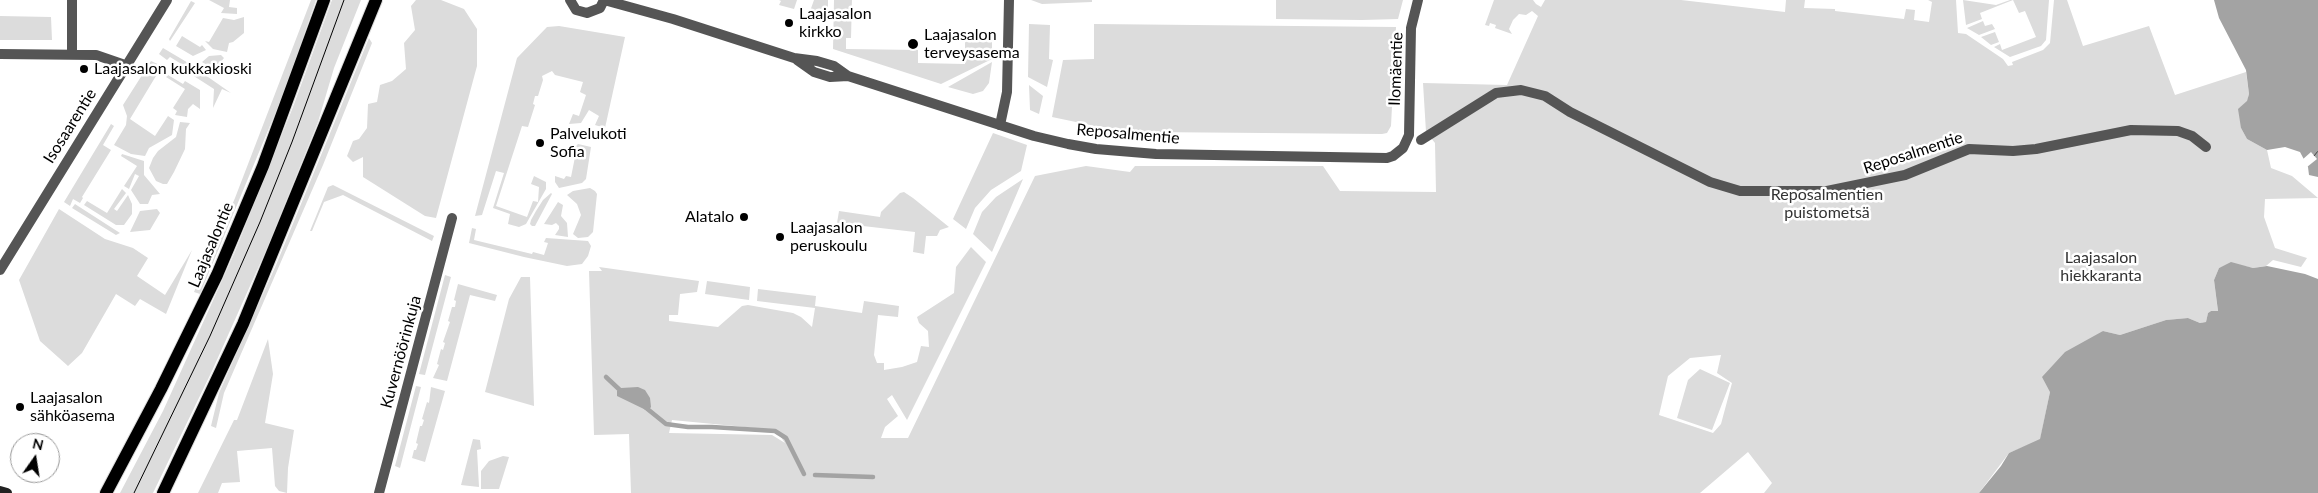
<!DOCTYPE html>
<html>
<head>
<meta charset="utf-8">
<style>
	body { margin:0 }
	#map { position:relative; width:2318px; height:493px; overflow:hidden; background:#fff; font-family:Lato,sans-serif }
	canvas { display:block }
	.north { position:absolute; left:10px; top:433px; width:50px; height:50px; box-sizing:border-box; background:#fff; border:1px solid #999; border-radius:50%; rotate:13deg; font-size:14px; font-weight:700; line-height:20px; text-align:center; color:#000 }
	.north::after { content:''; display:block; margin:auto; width:18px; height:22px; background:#000; clip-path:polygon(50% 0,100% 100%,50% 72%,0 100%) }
</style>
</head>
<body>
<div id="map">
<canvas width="2318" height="493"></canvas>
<div class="north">N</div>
</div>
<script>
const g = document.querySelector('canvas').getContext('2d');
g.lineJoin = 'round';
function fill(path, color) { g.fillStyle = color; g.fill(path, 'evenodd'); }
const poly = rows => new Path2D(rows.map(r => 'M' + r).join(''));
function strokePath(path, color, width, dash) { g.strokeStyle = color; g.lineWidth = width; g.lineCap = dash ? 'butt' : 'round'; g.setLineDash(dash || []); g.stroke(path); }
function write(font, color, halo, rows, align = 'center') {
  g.font = font + ' Lato,sans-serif'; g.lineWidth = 5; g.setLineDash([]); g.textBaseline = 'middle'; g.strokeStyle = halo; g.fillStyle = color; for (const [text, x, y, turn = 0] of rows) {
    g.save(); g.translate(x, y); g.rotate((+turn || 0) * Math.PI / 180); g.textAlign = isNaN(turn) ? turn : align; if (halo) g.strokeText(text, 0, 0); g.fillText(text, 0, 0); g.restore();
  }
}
const green = poly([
	[209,0,230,0,229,7,237,8,237,14,221,13,224,8],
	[311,0,316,0,284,92,200,294,194,292,235,198],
	[332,0,361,0,334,68,318,122,267,248,212,371,153,493,120,493,163,411,234,254,293,107],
	[416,0,441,0,464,9,477,29,477,66,436,218,425,216,363,177,363,157,353,162,347,156,353,141,359,139,367,128,368,104,377,102,380,85,392,81,406,69,404,43,415,30,411,6],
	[779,0,797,0,794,9,779,5,781,1],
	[814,0,828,0,828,19,809,14],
	[834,0,852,0,851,38,846,38,846,49,918,50,918,63,965,64,965,39,990,39,992,40,992,59,941,84,833,49],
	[1031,0,1092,0,1092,2,1042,4],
	[1276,0,1403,0,1398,19,1362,20,1276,19],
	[1494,0,1533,0,1536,4,1541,7,1545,0,1681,0,1785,12,1786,0,1805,0,1804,8,1835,9,1835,11,1904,19,1906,9,1915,10,1914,20,1929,22,1932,2,1928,0,1956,0,1958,33,1966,34,2003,59,2008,66,2013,65,2012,62,2043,50,2050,43,2054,0,2067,0,2083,46,2149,26,2175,95,2246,72,2249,94,2241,128,2247,139,2267,150,2271,168,2292,176,2318,198,2265,199,2264,217,2275,248,2307,258,2301,267,2273,260,2266,266,2253,268,2231,263,2219,268,2214,280,2218,312,2211,311,2208,313,2206,322,2200,323,2188,318,2166,320,2120,335,2103,331,2050,392,2040,440,2009,453,1979,493,1764,493,1772,483,1748,452,1700,493,631,493,629,434,594,435,589,271,602,271,599,267,699,281,697,292,680,294,678,315,669,315,669,321,718,327,742,306,748,305,793,313,801,317,812,327,815,308,757,301,758,289,816,296,815,306,862,313,864,301,899,306,898,317,878,315,874,355,877,363,884,363,884,370,902,367,917,362,921,346,929,347,928,331,919,323,917,317,954,293,956,267,971,247,986,262,907,420,892,395,887,399,898,416,885,427,881,438,908,438,1035,176,1086,166,1130,172,1135,166,1323,166,1340,191,1436,192,1435,143,1426,132,1423,83,1507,85,1538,16,1532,11,1526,15,1519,14,1513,20,1509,29,1512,34,1495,28,1496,25,1490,23,1489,26,1485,25],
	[1721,355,1717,373,1732,383,1721,424,1713,433,1659,415,1668,376,1690,358],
	[672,420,776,430,785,443,772,435,669,433],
	[1963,0,1996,5,2010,0,2049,0,2046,40,2041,46,2010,57,1994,47,2000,44,2002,50,2036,37,2025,11,2019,13,2013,0,1980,13,1982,19,1966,25],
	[191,1,195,3,170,41,169,39],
	[0,16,51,17,52,40,0,40],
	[244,17,244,33,233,42,229,43,227,52,213,49,205,41,209,42,223,18,234,20],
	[1983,21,1985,26,1992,24,1995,29,1979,35,1967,28],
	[1029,24,1050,25,1049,59,1053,60,1047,87,1028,77],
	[1094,24,1396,27,1391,126,1387,133,1382,134,1146,132,1095,126,1052,117,1063,60,1094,59],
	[559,26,625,37,605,128,595,125,599,116,589,110,581,123,569,124,573,114,579,116,586,95,580,92,583,82,555,75,552,71,542,76,543,80,538,96,535,96,533,104,535,105,528,127,522,126,496,206,527,217,533,201,538,202,539,187,531,184,534,176,546,182,546,189,526,224,519,227,508,224,510,214,493,208,504,173,496,171,482,215,475,216,517,58,547,27],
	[1995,32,1999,42,1991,45,1981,37],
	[182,36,200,47,202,45,206,50,193,56,176,46],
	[369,38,372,43,323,165,224,393,216,428,211,426,219,393,276,265],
	[163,48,185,61,231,93,222,89,213,108,214,89,186,71,188,68,170,57,167,60,159,54],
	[221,55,224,58,216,68,213,69,202,62,209,56],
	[151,61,162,66,130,119,155,136,168,116,174,120,172,135,149,148,145,156,131,154,114,145,126,125,127,116,123,105],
	[992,62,989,83,983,91,973,94,948,87],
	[168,75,183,84,185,81,200,90,200,109,193,104,188,109,187,117,175,115,177,111,173,108,185,89,166,77],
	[1029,85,1043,96,1039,114,1030,110],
	[180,122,190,123,186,129,185,149,174,172,167,184,163,184,156,181,149,168,153,158,158,151,176,137],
	[111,124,114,126,103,145,111,150,82,197,83,198,80,203,73,199,70,206,64,202],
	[993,133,1027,145,1021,171,991,190,975,208,966,229,953,219],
	[578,144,591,147,586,179,582,183,559,188,555,182,555,176,564,179,566,176,571,177,577,147,575,147],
	[122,154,144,161,144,175,160,194,152,195,148,204,140,204,131,190,139,176,135,174,129,189,124,186,137,166,121,156],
	[1023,179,992,252,973,234,982,212,996,197],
	[333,185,434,236,432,241,343,195,324,202,312,231,310,231,328,187],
	[590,188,595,191,597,194,593,232,588,237,578,238,573,234,581,215,577,204,567,195,573,191],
	[122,189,126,193,114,209,117,211,128,195,132,204,132,214,124,225,116,225,84,205,87,201,107,213],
	[904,192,913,198,949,227,940,230,937,236,926,236,924,254,913,252,915,232,837,223,839,211,880,217,881,212,900,193],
	[551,193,552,194,535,226,532,226,530,224,531,220,536,211,543,200],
	[558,202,563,205,561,216,567,223,568,237,555,235,559,229,559,226,556,223,552,225,544,224],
	[75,204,78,206,120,233,116,235,72,208],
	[59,209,105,239,133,248,148,258,137,276,165,295,192,250,166,314,140,299,135,306,116,294,82,353,68,366,40,341,19,280],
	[157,209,160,213,150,230,130,232,140,211],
	[472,228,476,229,474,240,532,254,533,252,544,255,548,243,544,242,546,238,588,241,591,246,588,256,582,264,567,266,524,257,469,243],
	[445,275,451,277,425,375,419,374],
	[521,277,530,277,534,406,485,392,509,299],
	[707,281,750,287,749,300,705,294],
	[458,284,497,295,495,301,470,295,447,381,433,378,439,365,437,364,441,349,443,350,445,343,443,342,450,322,448,321,452,307,455,307,456,301,454,300],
	[268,339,273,374,265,423,294,430,288,468,287,493,279,491,275,486,272,448,237,451,240,482,222,483,218,493,198,493,234,420,237,420],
	[1700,369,1730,383,1712,430,1677,418,1688,380],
	[416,386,421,387,400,468,395,466],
	[431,387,445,391,425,462,412,458,414,450,416,450,418,444,416,443,420,426,422,426,424,420,422,419,427,402,429,403],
	[473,439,480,440,481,449,477,450,479,487,461,485],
	[503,456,509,457,499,489,481,489,481,471,489,461]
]);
const water = poly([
	[2214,0,2318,0,2318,177,2309,175,2308,167,2300,152,2285,147,2267,150,2247,139,2241,128,2238,109,2247,101,2249,94,2246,70,2219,18],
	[2231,262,2253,268,2267,266,2305,274,2318,279,2318,493,1979,493,2001,466,2009,453,2040,439,2050,392,2042,377,2065,352,2103,331,2120,335,2166,320,2188,318,2200,323,2206,322,2208,313,2211,311,2218,311,2214,280,2219,268],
	[638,387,645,390,650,398,651,407,648,411,617,396,617,391,621,388]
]);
const pier = poly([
	[2311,152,2317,159,2307,167,2302,160]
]);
const stream = poly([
	[606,377,622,392],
	[645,407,666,424,688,427,712,427,775,431,786,438,804,474],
	[815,475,873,477]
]);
const ferry = poly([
	[2314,156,2318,151]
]);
const minor = poly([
	[72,0,72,54],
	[0,54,96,55,125,65],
	[1000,125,1007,92,1009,0],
	[1421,140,1496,93,1521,90,1545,96,1570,112,1710,182,1740,191,1827,191,1905,175,1969,149,2013,151,2036,149,2131,130,2178,131,2192,136,2206,147],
	[0,270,167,0],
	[379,493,452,218]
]);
const tertiary = poly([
	[570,0,576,10,587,13,600,8,604,0],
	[604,0,673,19,794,58,817,61,834,66,848,76,1034,136,1068,144,1096,149,1156,154,1387,158,1393,156,1403,148,1409,135,1411,28,1418,0],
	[797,60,814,72,830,77,848,76]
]);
const secondary = poly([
	[0,491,7,493]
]);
const primary = poly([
	[106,493,161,389,217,275,263,166,324,0],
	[163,493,243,324,376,0]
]);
const tram = poly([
	[134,493,210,336,260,222,292,142,344,0]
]);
const markers = [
	[789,23,5,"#000"],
	[913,44,6,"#000"],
	[84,69,5,"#000"],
	[540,143,5,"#000"],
	[744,217,5,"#000"],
	[780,237,5,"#000"],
	[20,407,5,"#000"]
];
const poiNames = [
	["Laajasalon",799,14],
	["kirkko",799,32],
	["Laajasalon",924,35],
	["terveysasema",924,53],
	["Laajasalon kukkakioski",94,69],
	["Palvelukoti",550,134],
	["Sofia",550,152],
	["Alatalo",734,217,"right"],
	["Laajasalon",790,228],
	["peruskoulu",790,246],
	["Laajasalon",30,398],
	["sähköasema",30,416]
];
const streetNames = [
	["Ilomäentie",1396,69,-88],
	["Isosaarentie",70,126,-58],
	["Reposalmentie",1128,134,5],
	["Reposalmentie",1913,153,-18],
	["Laajasalontie",211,245,-67],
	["Kuvernöörinkuja",401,352,-75]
];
const parkNames = [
	["Reposalmentien",1827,195],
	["puistometsä",1827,213],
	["Laajasalon",2101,258],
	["hiekkaranta",2101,276]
];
fill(green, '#dcdcdc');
fill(water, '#a3a3a3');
fill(pier, '#fff');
strokePath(stream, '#a3a3a3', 4.5);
strokePath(ferry, '#444', 1, [6, 5]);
strokePath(primary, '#dbdbdb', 14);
strokePath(minor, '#555', 10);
strokePath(tertiary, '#555', 10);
strokePath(secondary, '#222', 10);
strokePath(primary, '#000', 12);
strokePath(tram, '#000', 1);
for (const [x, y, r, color] of markers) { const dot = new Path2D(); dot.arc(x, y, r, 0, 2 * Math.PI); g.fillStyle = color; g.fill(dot); strokePath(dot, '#fff', 2); }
write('16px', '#000', '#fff', poiNames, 'left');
write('16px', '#000', '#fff', streetNames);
write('16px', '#333', '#fff', parkNames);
</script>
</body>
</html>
